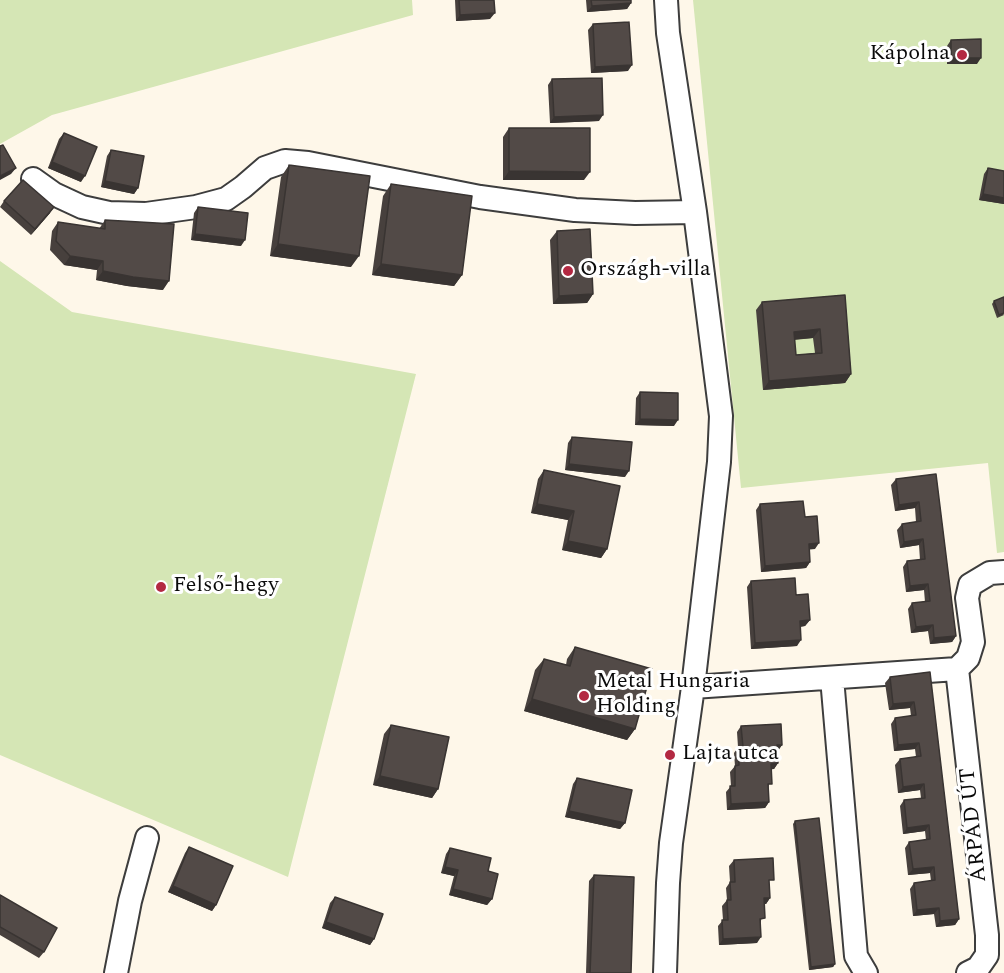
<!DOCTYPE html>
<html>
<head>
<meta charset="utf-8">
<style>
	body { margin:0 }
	canvas { display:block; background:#fef7e9 }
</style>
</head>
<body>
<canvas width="1004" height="973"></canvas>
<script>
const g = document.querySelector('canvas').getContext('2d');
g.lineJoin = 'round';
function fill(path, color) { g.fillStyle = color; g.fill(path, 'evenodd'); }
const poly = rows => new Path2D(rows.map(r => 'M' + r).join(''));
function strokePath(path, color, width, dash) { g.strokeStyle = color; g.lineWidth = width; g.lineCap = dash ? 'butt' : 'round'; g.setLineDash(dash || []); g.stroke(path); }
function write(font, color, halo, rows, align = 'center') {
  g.font = font + ' Spectral,serif'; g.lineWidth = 6; g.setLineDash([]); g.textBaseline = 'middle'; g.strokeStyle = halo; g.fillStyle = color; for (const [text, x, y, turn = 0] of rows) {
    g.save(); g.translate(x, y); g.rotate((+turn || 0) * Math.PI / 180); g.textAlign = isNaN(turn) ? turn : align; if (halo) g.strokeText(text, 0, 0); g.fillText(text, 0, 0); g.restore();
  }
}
const green = poly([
	[0,0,412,0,413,15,52,115,0,144],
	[693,0,1004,0,1004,552,997,553,988,463,741,488],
	[0,261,72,312,416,374,288,877,0,755]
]);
const minor = poly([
	[33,179,54,194,82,207,109,213,146,214,196,207,226,199,243,187,265,168,285,161,308,163,480,197,575,210,635,213,695,212],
	[957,669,987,935,987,955,978,968,968,973],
	[832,678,856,956,866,973],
	[693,687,957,669,968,658,973,642,967,598,970,585,990,573,1004,572],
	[116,973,130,901,147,838],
	[665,973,668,883,671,843,693,687,719,462,721,416,695,212,668,33,666,0]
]);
const wall = poly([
	[455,0,494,0,490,19,456,21],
	[586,0,631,0,631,3,627,9,587,12],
	[593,24,628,71,591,73,588,30],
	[951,40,977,64,947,64,947,46],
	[552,79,599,121,550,123,548,85],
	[509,128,584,180,503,180,503,137],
	[64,133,81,182,48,168,59,139],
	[111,150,138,188,134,194,101,187,107,156],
	[289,165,351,267,270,256,281,177],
	[988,168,1004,171,1004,204,979,200,984,174],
	[391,184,462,275,454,286,372,275,383,196],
	[4,201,50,213,31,235,0,207],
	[198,207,241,246,191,240,194,213],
	[105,220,163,290,127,286,96,280,97,270,64,265,50,250,52,231,58,222,99,229],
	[557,231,593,294,587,303,553,304,550,240],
	[845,295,851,374,845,383,763,390,756,310,762,302],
	[813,338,815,353,796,355,794,340],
	[994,301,1004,315,997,318,992,304],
	[640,392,674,426,635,425,636,398],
	[572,437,625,477,565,470,568,443],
	[544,470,607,549,601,558,562,550,568,520,531,513,538,479],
	[936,474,956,636,952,642,930,644,928,631,911,633,908,609,912,603,925,602,924,590,906,592,903,567,907,561,920,560,919,545,900,548,897,530,902,524,916,522,915,508,895,511,891,485,896,479],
	[760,504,805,517,815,549,809,549,810,562,806,568,761,572,756,510],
	[751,581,796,595,810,620,805,626,800,627,797,646,751,649,747,587],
	[575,647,635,729,627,740,524,711,535,670,544,659,566,665,567,659],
	[930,672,959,919,955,925,936,927,934,914,913,916,910,889,914,883,931,881,930,873,908,875,905,848,909,842,926,840,925,831,903,834,900,806,904,800,921,798,920,790,898,793,895,765,900,759,916,757,915,749,894,751,891,724,895,718,911,716,910,708,889,710,885,683,890,677],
	[391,725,438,789,432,798,373,785,384,734],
	[741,726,782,745,777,751,778,763,774,769,772,769,768,790,769,802,765,808,727,810,726,792,731,786,730,772,735,766,734,753,738,747,737,732],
	[577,778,625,823,620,829,565,817,573,784],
	[795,821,835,964,833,967,809,970,793,824],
	[189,847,216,905,212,911,168,892,185,853],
	[450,848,492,899,487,905,449,895,454,876,441,873,446,854],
	[734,860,770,886,770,898,766,904,764,904,757,943,719,945,718,926,723,920,722,906,727,900,726,888,730,882,729,866],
	[594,875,631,973,586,973,589,881],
	[0,895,44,952,39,958,0,935],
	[335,897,374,939,370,945,322,928,330,903]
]);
const shadedWall = poly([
	[631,3,627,9,587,12,592,6],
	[495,13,490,19,456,21,460,15],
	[951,58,981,58,977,64,947,64],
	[632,65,628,71,591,73,595,67],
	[603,115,599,121,550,123,554,117],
	[52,162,85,176,81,182,48,168],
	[16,168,11,174,0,180,0,176],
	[509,171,590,172,584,180,503,180],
	[105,181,138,188,134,194,101,187],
	[983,194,1004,198,1004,204,979,200],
	[54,207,50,213,31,235,35,229],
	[195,234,245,240,241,246,191,240],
	[278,244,359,256,351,267,270,256],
	[70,256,103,261,97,270,64,265],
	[381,264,462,275,454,286,372,275],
	[103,271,169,281,163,290,127,286,96,280],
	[593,294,587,303,553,304,559,296],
	[820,329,813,338,787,340,794,332],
	[851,374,845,383,763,390,769,381],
	[640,419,678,420,674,426,635,425],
	[569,464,629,471,625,477,565,470],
	[919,502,915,508,895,511,899,505],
	[537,504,574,511,568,520,531,513],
	[923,539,919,545,900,548,904,542],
	[568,541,607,549,601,558,562,550],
	[819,543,815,549,805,550,809,544],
	[810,562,806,568,761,572,765,566],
	[928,584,924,590,906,592,910,586],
	[810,620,805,626,796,627,800,621],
	[933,625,928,631,911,633,916,627],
	[956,636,952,642,930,644,934,638],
	[801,640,797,646,751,649,755,643],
	[532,699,635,729,627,740,524,711],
	[914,702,910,708,889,710,893,704],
	[919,743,915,749,894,751,898,745],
	[777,745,782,745,778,751,773,751],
	[778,763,774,769,767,770,771,764],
	[380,776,438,789,432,798,373,785],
	[924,784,920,790,898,793,903,787],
	[769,802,765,808,727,810,731,804],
	[569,811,625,823,620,829,565,817],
	[929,825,925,831,903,834,907,828],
	[445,867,458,870,454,876,441,873],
	[934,867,930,873,908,875,913,869],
	[173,886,216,905,212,911,168,892],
	[453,889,492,899,487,905,449,895],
	[764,898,770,898,766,904,760,904],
	[939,908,934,914,913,916,917,910],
	[959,919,955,925,936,927,940,921],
	[326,922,374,939,370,945,322,928],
	[761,937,757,943,719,945,723,939],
	[835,964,833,967,809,970,811,967]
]);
const building = poly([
	[459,0,494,0,495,13,460,15,459,0],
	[591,0,631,0,631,3,592,6,591,0],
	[629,22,632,65,595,67,593,24,629,22],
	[981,39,981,58,951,58,951,40,981,39],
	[602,78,603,115,554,117,552,79,602,78],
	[509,128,590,128,590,172,509,171,509,128],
	[64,133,97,147,85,176,52,162,64,133],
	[3,145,16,168,0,176,0,146,3,145],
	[111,150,144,156,138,188,105,181,111,150],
	[289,165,370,176,359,256,278,244,289,165],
	[988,168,1004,171,1004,198,983,194,988,168],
	[23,180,54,207,35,229,4,201,23,180],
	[391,184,472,196,462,275,381,264,391,184],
	[198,207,248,213,245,240,195,234,198,207],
	[105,220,174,224,169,281,133,277,103,271,103,261,70,256,56,241,58,222,105,229,105,220],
	[590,229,593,294,559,296,557,231,590,229],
	[845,295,851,374,769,381,762,302,845,295],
	[820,329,822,353,796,355,794,332,820,329],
	[1004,297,1004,313,999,315,994,301,1004,297],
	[640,392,678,393,678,420,640,419,640,392],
	[572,437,632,442,629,471,569,464,572,437],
	[544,470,620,486,607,549,568,541,574,511,537,504,544,470],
	[936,474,956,636,934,638,933,625,916,627,912,603,930,601,928,584,910,586,907,561,925,559,923,539,904,542,902,524,921,521,919,502,899,505,896,479,936,474],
	[803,501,805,517,817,516,819,543,809,544,810,562,765,566,760,504,803,501],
	[795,578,796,595,808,594,810,620,800,621,801,640,755,643,751,581,795,578],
	[575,647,652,669,635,729,532,699,544,659,570,666,575,647],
	[930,672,959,919,940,921,939,908,917,910,914,883,935,880,934,867,913,869,909,842,930,839,929,825,907,828,904,800,925,798,924,784,903,787,900,759,921,756,919,743,898,745,895,718,916,715,914,702,893,704,890,677,930,672],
	[781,724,782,745,777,745,778,763,771,764,772,784,768,784,769,802,731,804,730,786,735,786,735,766,739,765,738,747,743,747,741,726,781,724],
	[391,725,449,737,438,789,380,776,391,725],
	[577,778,632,790,625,823,569,811,577,778],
	[819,818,835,964,811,967,795,821,819,818],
	[189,847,233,866,216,905,173,886,189,847],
	[450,848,491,858,488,871,498,874,492,899,453,889,458,870,445,867,450,848],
	[773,858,774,880,769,880,770,898,764,898,765,918,760,919,761,937,723,939,722,920,728,920,727,900,731,900,730,882,735,882,734,860,773,858],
	[594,875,634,877,631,973,590,973,594,875],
	[0,895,57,928,44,952,0,927,0,895],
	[335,897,383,914,374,939,326,922,335,897]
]);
const markers = [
	[962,55,6,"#b32942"],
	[568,271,6,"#b32942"],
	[161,587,6,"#b32942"],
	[584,696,6,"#b32942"],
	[670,755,6,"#b32942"]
];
const poiNames = [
	["Kápolna",950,55,"right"],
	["Országh-villa",580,271],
	["Felső-hegy",173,587],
	["Metal Hungaria",596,683],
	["Holding",596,708],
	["Lajta utca",682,755]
];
const streetNames = [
	["ÁRPÁD ÚT",975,825,-96]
];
fill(green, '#d5e6b5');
strokePath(minor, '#3d3d3d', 26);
strokePath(minor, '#fff', 22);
fill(wall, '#47403d');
fill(shadedWall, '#393432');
fill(building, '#524a47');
strokePath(building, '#393432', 1.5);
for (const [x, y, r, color] of markers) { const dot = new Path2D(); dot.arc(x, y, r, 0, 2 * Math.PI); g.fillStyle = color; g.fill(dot); strokePath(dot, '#fff', 2); }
write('22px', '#0a0a0a', '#fff', poiNames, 'left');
write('22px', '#0a0a0a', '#fff', streetNames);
</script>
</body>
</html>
